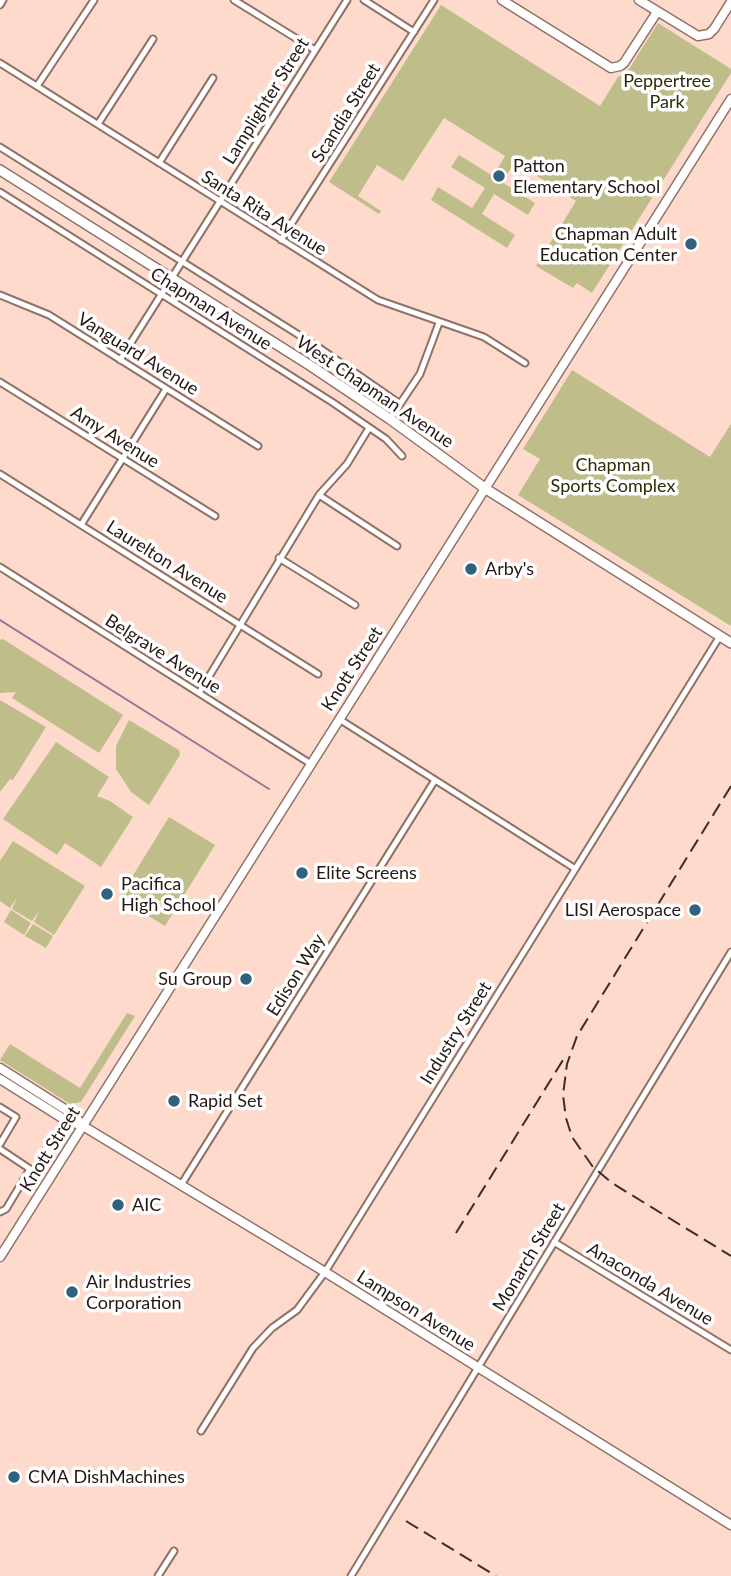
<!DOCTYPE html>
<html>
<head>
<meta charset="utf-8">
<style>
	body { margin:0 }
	canvas { display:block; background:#fedacd }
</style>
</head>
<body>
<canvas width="731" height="1576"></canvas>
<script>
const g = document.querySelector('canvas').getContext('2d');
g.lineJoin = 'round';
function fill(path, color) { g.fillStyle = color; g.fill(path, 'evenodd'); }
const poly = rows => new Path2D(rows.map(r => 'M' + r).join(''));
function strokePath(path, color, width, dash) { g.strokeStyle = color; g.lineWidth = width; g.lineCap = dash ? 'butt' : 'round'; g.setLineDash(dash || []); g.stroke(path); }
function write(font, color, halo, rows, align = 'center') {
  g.font = font + ' Lato,sans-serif'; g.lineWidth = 7; g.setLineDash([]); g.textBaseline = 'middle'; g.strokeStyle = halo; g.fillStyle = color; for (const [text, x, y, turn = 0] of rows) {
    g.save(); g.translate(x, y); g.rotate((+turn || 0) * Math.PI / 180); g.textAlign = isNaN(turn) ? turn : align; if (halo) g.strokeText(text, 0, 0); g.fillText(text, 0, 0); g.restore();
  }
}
const green = poly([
	[441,5,600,106,618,77,629,69,658,23,731,69,731,73,592,293,577,283,573,288,536,266,576,201,515,162,502,182,535,203,528,215,494,194,482,214,515,235,507,248,431,200,438,187,472,208,485,188,451,167,459,155,493,176,505,156,444,118,403,181,377,165,358,196,381,211,379,214,329,182],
	[572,370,710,457,731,424,731,626,518,495,540,459,523,449],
	[3,639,123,715,99,753,12,698,16,692,0,693,0,640],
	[0,700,46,727,13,780,10,779,0,792],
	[129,720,179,750,180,755,149,805,131,792,116,769,116,746],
	[56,742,109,777,97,796,110,801,133,817,101,867,65,843,57,855,3,819],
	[169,817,215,845,165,926,119,898],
	[13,841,85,886,54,935,34,922,39,911,32,921,12,909,17,898,10,908,0,901,0,861],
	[11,910,31,923,24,935,4,922],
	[33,924,53,936,46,948,25,936],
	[127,1013,135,1016,81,1102,70,1104,0,1060,10,1044,80,1088]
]);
const stream = poly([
	[0,620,269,789]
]);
const street = poly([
	[234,0,315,50],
	[364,0,414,32],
	[0,5,3,0],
	[0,63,378,300,484,337,525,363],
	[37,86,94,0],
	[98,124,153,39],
	[0,147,318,347,400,404],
	[159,163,213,78],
	[0,192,332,402,386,439,402,456],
	[281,240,434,0],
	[0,295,49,315,258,446],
	[120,360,347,0],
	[0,382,215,516],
	[390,419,420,374,439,323],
	[0,474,318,674],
	[319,495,397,546],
	[81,525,166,389],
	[279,558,355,605],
	[0,567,311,764],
	[199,693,319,495,347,464,369,428],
	[339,719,574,868],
	[0,1107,16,1117,0,1144],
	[0,1149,30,1169,6,1209,0,1212],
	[181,1185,435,780],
	[554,1242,731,1350],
	[201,1431,253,1348,272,1328,297,1310,325,1272,720,636],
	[158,1576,174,1551],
	[351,1576,731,952]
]);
const secondary = poly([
	[502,0,611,68,620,66,624,63,657,12],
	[639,0,698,36,709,34,714,29,731,2],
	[0,1068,71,1113,81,1123],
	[0,1079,67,1121,83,1126,325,1272,731,1525],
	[0,1257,731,99]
]);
const primary = poly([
	[0,170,311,366,390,419,486,489,731,643]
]);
const rail = poly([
	[731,786,577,1036,567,1064,563,1095,566,1118,572,1137,593,1167,612,1183,731,1256],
	[456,1233,563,1060],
	[406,1521,496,1576]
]);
const markers = [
	[499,176,7,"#2e627e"],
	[691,244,7,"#2e627e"],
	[471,569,7,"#2e627e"],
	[302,873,7,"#2e627e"],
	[107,894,7,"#2e627e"],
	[695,910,7,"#2e627e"],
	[246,979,7,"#2e627e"],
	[174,1101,7,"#2e627e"],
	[118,1205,7,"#2e627e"],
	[72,1292,7,"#2e627e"],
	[14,1477,7,"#2e627e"]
];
const parkNames = [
	["Peppertree",667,81],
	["Park",667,102],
	["Chapman",613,465],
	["Sports Complex",613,486]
];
const streetNames = [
	["Lamplighter Street",266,101,-58],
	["Scandia Street",346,113,-58],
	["Santa Rita Avenue",264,213,32],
	["Chapman Avenue",211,309,32],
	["Vanguard Avenue",138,354,32],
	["West Chapman Avenue",375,392,34],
	["Amy Avenue",115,437,32],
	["Laurelton Avenue",167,562,32],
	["Belgrave Avenue",163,654,32],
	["Knott Street",352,669,-57],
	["Edison Way",296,975,-58],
	["Industry Street",456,1033,-58],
	["Knott Street",50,1149,-58],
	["Monarch Street",529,1257,-59],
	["Anaconda Avenue",650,1284,31],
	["Lampson Avenue",416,1311,32]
];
const poiNames = [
	["Patton",513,166],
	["Elementary School",513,187],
	["Chapman Adult",677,234,"right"],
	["Education Center",677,255,"right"],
	["Arby's",485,569],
	["Elite Screens",316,873],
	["Pacifica",121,884],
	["High School",121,905],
	["LISI Aerospace",681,910,"right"],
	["Su Group",232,979,"right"],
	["Rapid Set",188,1101],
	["AIC",132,1205],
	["Air Industries",86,1282],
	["Corporation",86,1303],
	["CMA DishMachines",28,1477]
];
fill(green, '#bfbe8b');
strokePath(stream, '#a37094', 2);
strokePath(street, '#917166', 9);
strokePath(secondary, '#917166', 11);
strokePath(primary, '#917166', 12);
strokePath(street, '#fff', 5);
strokePath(secondary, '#fff', 8);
strokePath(primary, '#fff', 9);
strokePath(rail, '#3c2d28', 2, [14, 7]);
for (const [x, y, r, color] of markers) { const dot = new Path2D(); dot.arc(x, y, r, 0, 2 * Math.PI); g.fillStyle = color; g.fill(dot); strokePath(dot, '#fff', 2.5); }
write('18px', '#2e2c07', '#fff', parkNames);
write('18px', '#251814', '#fff', streetNames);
write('18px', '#251814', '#fff', poiNames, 'left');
</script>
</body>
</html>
